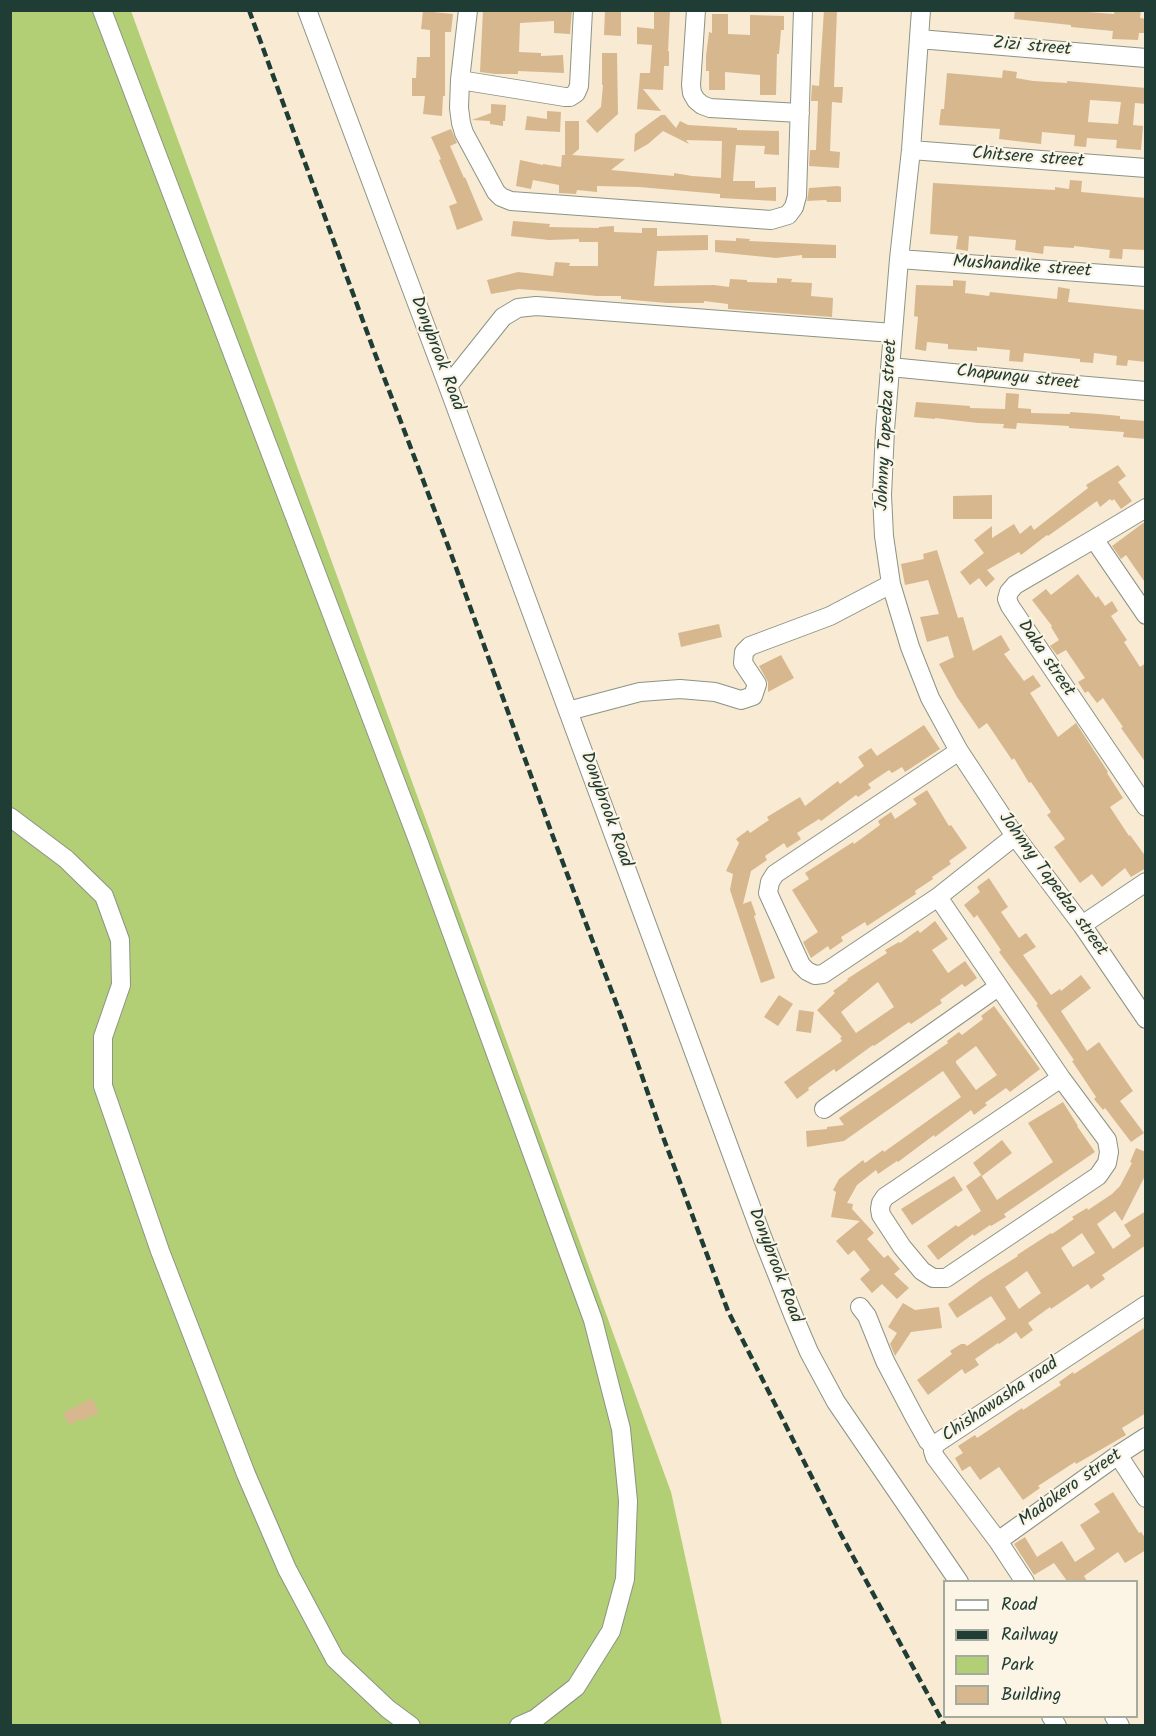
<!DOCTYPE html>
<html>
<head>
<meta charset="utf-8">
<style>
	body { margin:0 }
	#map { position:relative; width:1156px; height:1736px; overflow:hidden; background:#f8ead3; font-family:Kalam,sans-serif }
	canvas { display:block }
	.frame { position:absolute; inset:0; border:12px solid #1f3d34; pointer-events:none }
	.legend { position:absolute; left:943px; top:1580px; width:195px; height:138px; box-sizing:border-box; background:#fcf5e5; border:2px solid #a4ab9e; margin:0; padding:8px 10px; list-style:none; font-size:18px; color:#1f3d34 }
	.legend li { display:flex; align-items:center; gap:12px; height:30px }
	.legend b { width:30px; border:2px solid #a4ab9e }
</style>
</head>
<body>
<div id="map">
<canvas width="1156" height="1736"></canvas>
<div class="frame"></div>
<ul class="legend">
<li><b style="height:8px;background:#fff"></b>Road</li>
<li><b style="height:8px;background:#1f3d34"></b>Railway</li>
<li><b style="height:16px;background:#b2cf75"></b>Park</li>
<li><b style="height:16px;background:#d7b78e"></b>Building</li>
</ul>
</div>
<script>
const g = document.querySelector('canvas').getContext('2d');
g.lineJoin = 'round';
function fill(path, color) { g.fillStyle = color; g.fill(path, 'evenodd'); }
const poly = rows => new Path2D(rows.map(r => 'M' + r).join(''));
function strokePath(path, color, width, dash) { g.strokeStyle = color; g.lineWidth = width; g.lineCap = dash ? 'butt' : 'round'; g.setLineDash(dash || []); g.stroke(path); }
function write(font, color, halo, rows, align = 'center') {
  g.font = font + ' Kalam,sans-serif'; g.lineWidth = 4.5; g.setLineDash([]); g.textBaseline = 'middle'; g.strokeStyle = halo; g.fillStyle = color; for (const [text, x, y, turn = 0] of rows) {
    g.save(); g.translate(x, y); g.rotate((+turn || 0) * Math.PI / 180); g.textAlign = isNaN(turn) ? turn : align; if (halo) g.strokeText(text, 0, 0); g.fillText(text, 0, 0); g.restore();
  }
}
const green = poly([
	[11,11,131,11,671,1492,722,1725,11,1726]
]);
const building = poly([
	[483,10,572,10,570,34,554,33,554,21,520,23,519,52,541,53,541,56,563,55,564,73,518,71,518,74,495,74,480,72],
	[605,10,621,10,621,36,604,35],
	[654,10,670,10,668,51,669,51,669,66,664,66,663,90,643,89,661,111,637,109,640,73,650,73,652,45,637,44,637,27,654,29],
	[824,10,837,10,834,87,843,87,842,103,832,102,830,151,840,152,839,168,809,166,810,150,816,150,818,101,811,101,812,85,819,86],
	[1015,10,1062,10,1114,14,1115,10,1141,10,1140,18,1146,19,1146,33,1139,33,1138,40,1112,39,1113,31,1071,27,1071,25,1014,19],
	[423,11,453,14,451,32,445,32,445,96,443,96,442,116,423,114,425,96,412,96,412,78,416,78,417,57,430,57,430,30,421,29],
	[712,14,728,14,728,34,750,35,750,15,784,16,784,30,781,30,779,54,777,54,776,95,760,95,760,75,725,72,725,90,709,90,709,71,706,71,706,56,709,32,712,33],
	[602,53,617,53,618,114,597,133,586,121,601,107,603,85,602,85],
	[1003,70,1017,72,1016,78,1033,81,1067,83,1067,81,1146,88,1146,104,1135,103,1133,125,1143,126,1141,150,1116,148,1117,140,1087,138,1086,147,1074,146,1075,135,1042,132,1041,144,999,139,1000,129,939,125,941,109,944,109,947,73,1002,78],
	[1090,100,1121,102,1118,124,1088,122],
	[491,104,506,105,505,121,503,121,503,126,490,124,490,121,472,120,491,113],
	[547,111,561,112,560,132,525,130,527,116,547,119],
	[661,115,665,115,676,128,680,121,688,125,737,128,737,130,779,131,779,155,764,154,765,146,736,145,733,181,755,181,755,188,776,187,776,201,720,198,720,194,639,187,597,186,597,192,577,190,576,194,559,193,559,185,533,180,531,189,516,186,520,160,543,165,543,164,561,167,562,155,565,155,565,121,579,121,579,149,572,155,625,159,611,170,674,176,674,173,692,176,721,178,722,141,686,140,689,144,663,131,648,144,634,152,635,134],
	[451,129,457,143,450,146,464,178,465,177,483,220,457,230,449,206,457,203,439,160,441,159,431,137],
	[1070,180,1082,181,1081,192,1146,198,1146,250,1123,249,1122,259,1109,258,1110,250,1074,246,1074,248,1044,246,1043,254,1015,250,1016,240,969,236,968,251,956,249,958,236,930,234,933,183,1055,190,1055,187,1069,189],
	[838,186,841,187,841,202,827,202,826,200,807,201,809,188],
	[513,221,550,224,549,227,599,228,599,227,614,226,614,232,642,233,642,228,657,228,657,236,708,235,708,250,657,251,654,286,714,285,729,287,730,279,747,280,747,282,777,283,777,278,792,279,791,282,812,283,811,296,833,298,832,317,728,309,728,304,704,301,704,303,667,303,621,299,621,296,597,296,545,291,519,289,491,294,487,280,518,272,553,276,555,262,570,263,569,266,598,266,598,242,579,242,579,239,549,240,511,236],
	[736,238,750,239,749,241,836,245,836,258,802,258,802,255,776,258,715,252,715,240,736,241],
	[953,280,966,281,965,293,989,296,990,292,1057,299,1058,287,1070,289,1068,302,1146,310,1146,362,1128,360,1127,366,1116,365,1117,356,1094,353,1093,363,1080,362,1080,359,1024,353,1023,362,1009,361,1010,350,977,347,977,351,948,349,948,344,927,342,926,351,915,349,918,317,914,316,916,285,953,286],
	[1006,393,1019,394,1018,408,1031,409,1031,413,1070,414,1070,412,1099,414,1120,416,1120,419,1146,421,1146,439,1123,437,1124,432,1069,428,1069,426,1017,423,1016,429,1003,428,1004,424,978,423,935,418,935,419,914,417,916,402,970,406,970,408,1005,409],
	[1118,465,1126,476,1118,482,1132,501,1121,509,1114,499,1112,501,1110,499,1100,507,1097,501,1048,536,1047,535,1021,555,1019,552,987,570,995,579,986,587,979,578,970,585,960,572,984,553,974,540,992,526,992,538,1014,524,1020,534,1031,525,1034,530,1088,488,1086,485],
	[992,495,992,519,953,519,953,496],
	[1146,521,1146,584,1126,555,1121,559,1112,546],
	[937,550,958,618,963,617,973,651,1001,635,1010,650,1004,654,1024,681,1033,675,1041,686,1030,693,1058,737,1076,723,1108,772,1107,773,1123,798,1110,807,1129,836,1130,835,1146,857,1146,868,1131,877,1125,868,1102,887,1092,874,1080,883,1054,847,1065,839,1047,815,1051,812,1031,782,1029,783,1014,758,1012,760,987,723,979,729,957,697,939,664,954,657,948,636,927,642,920,617,939,614,928,580,905,585,901,564,924,559,923,554],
	[1078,574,1096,598,1098,596,1105,606,1112,601,1118,611,1111,616,1127,640,1124,642,1140,667,1146,663,1146,763,1121,728,1123,727,1103,698,1097,703,1088,691,1085,693,1078,682,1085,678,1066,650,1057,655,1050,646,1059,640,1051,627,1052,626,1032,600,1046,589,1051,595],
	[719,624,722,637,681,647,678,633],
	[781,655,794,678,768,692,768,682,759,666],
	[924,725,940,749,905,772,902,767,892,773,889,770,868,784,871,788,858,797,856,795,821,821,819,819,797,833,801,839,787,848,784,843,765,856,767,860,751,871,743,904,751,901,756,915,754,916,775,978,761,983,730,890,733,874,726,871,739,843,736,839,748,830,750,833,769,820,767,817,800,797,805,806,838,781,840,784,864,766,858,757,871,748,877,756],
	[927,790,949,826,951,825,967,848,949,861,951,864,932,877,933,879,915,891,916,894,867,926,865,922,841,937,843,941,830,950,828,946,811,958,803,942,818,932,792,890,809,879,805,873,853,842,854,844,880,825,878,821,891,812,895,819,917,804,913,799],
	[989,878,1008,907,1001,912,1019,938,1026,933,1036,947,1023,955,1051,995,1060,989,1061,991,1081,975,1091,988,1061,1011,1087,1051,1099,1042,1133,1091,1120,1101,1144,1133,1131,1142,1105,1108,1103,1110,1094,1099,1096,1097,1072,1061,1074,1060,1036,1005,1038,1004,999,952,1001,950,977,915,974,918,964,905,980,892,977,887],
	[935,921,948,939,932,950,948,973,965,961,977,978,965,987,962,984,940,1000,942,1003,911,1024,909,1022,874,1046,873,1045,836,1072,834,1069,808,1088,809,1090,797,1099,784,1082,842,1041,840,1038,842,1037,817,1010,835,993,833,991,848,980,847,979,887,953,885,950,899,942,900,943,918,930,920,933],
	[878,982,894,1007,856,1033,841,1012],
	[779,995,793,1004,778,1026,764,1017],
	[994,1006,1040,1069,1010,1092,1006,1088,985,1103,987,1105,974,1115,971,1110,935,1137,934,1135,898,1162,897,1161,878,1174,876,1170,857,1185,847,1203,853,1204,852,1209,874,1233,867,1239,884,1258,888,1255,900,1269,894,1274,909,1288,897,1299,882,1284,872,1293,860,1279,870,1270,854,1250,848,1255,836,1241,860,1221,831,1217,836,1192,833,1190,839,1179,863,1160,865,1163,883,1150,884,1152,961,1097,943,1071,844,1141,807,1147,806,1131,827,1129,827,1127,844,1125,839,1118,948,1043,947,1041,959,1032,962,1035,983,1019,981,1016],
	[976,1046,997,1075,976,1090,956,1063,956,1061],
	[799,1010,814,1012,811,1033,796,1031],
	[1063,1102,1078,1126,1077,1126,1095,1152,1004,1214,1006,1217,991,1226,990,1225,974,1236,973,1234,938,1260,927,1246,956,1225,958,1227,981,1211,966,1186,981,1175,997,1200,1053,1162,1028,1123],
	[1002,1140,1012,1153,982,1176,973,1163],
	[1136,1148,1146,1152,1146,1174,1122,1221,1115,1211,1097,1224,1113,1249,1131,1236,1124,1225,1146,1211,1146,1245,1102,1275,1105,1279,1091,1289,1088,1284,1051,1309,1050,1307,1028,1323,1033,1330,1021,1339,1016,1332,999,1344,998,1343,975,1359,979,1365,965,1374,962,1369,928,1395,917,1380,952,1354,950,1351,961,1344,965,1344,967,1346,1006,1319,991,1296,957,1318,948,1304,982,1279,1018,1256,1017,1255,1051,1233,1052,1234,1074,1219,1072,1217,1087,1208,1088,1210,1112,1194,1120,1186,1132,1163,1130,1162],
	[1082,1233,1095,1253,1073,1267,1061,1248],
	[1027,1271,1041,1293,1019,1309,1005,1287],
	[954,1176,963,1190,912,1225,901,1209],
	[903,1303,915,1310,939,1307,942,1328,911,1332,895,1356,890,1344,897,1333,888,1327],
	[1146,1327,1146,1413,1122,1428,1126,1435,1076,1464,1075,1462,1038,1486,1040,1488,1023,1500,999,1467,980,1480,970,1466,962,1471,955,1458,963,1453,958,1446,975,1435,977,1438,1022,1408,1023,1410,1061,1385,1059,1382,1073,1372,1074,1374],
	[92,1398,99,1413,81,1421,80,1419,69,1425,63,1413],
	[1113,1492,1139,1533,1141,1532,1146,1539,1146,1550,1125,1563,1118,1552,1084,1576,1087,1581,1067,1581,1054,1563,1034,1575,1014,1544,1025,1537,1037,1557,1062,1541,1075,1562,1095,1549,1080,1525,1100,1512,1094,1504]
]);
const minor = poly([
	[102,10,419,843,593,1320,621,1429,628,1501,625,1579,611,1631,576,1687,535,1719,519,1726],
	[307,10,448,386,763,1239,794,1317,809,1352,836,1402,959,1582],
	[468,10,460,80,459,108,461,123,464,133,496,192,501,197,511,201,771,220,788,215,794,207,797,196,803,10],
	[696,10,691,85,692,93,696,100,702,105,710,108,800,113],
	[921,10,911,150,899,259,885,430,882,495,884,536,891,584,910,647,930,698,959,751,1015,836,1082,925,1146,1019],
	[919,39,1146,58],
	[460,80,565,97,570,97,576,93,579,86,583,10],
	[911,150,1146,168],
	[899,259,1146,277],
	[890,367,1076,385,1146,391],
	[448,386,503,317,518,308,536,306,893,333],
	[1146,508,1094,539,1015,585,1009,592,1007,599,1010,606,1146,807],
	[1094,539,1146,615],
	[568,711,640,692,680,689,715,692,741,700,753,696,757,684,743,663,744,652,750,646,830,616,891,584],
	[959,751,775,874,770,882,768,893,801,965,807,971,815,975,823,974,938,897,1015,836],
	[10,817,66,859,104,896,120,940,121,985,103,1037,103,1086,160,1251,246,1474,287,1569,335,1659,388,1709,411,1726],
	[938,897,1061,1078,1107,1140,1109,1152,1107,1163,1098,1176,946,1278,933,1278,922,1271,902,1247,881,1215,880,1209,881,1203,885,1197,1061,1078],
	[1082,925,1146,882],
	[824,1109,998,987],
	[860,1307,867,1316,885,1361,914,1416,928,1441,934,1447],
	[1118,1455,1146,1498],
	[998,1541,1118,1455,1146,1437],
	[1025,1582,998,1541,935,1457,933,1451,934,1447,937,1443,1146,1305],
	[1051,1716,1057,1726],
	[1114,1716,1120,1726]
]);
const rail = poly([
	[249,10,374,351,450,551,552,834,623,1021,662,1134,728,1311,838,1529,945,1726]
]);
const streetNames = [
	["Zizi street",1032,48,5],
	["Chitsere street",1028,159,4],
	["Mushandike street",1022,268,4],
	["Donybrook Road",436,354,69],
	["Chapungu street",1018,379,6],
	["Johnny Tapedza street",888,425,-87],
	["Daka street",1045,659,56],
	["Donybrook Road",605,810,70],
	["Johnny Tapedza street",1052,885,54],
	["Donybrook Road",774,1266,69],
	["Chishawasha road",1001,1401,-34],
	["Madokero street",1071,1489,-35]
];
fill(green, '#b2cf75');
fill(building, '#d7b78e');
strokePath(minor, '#8c9484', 20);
strokePath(minor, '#fff', 18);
strokePath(rail, '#1f3d34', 4.5, [9, 4.5]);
write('18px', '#1f3d34', '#fcf5e5', streetNames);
</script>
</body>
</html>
